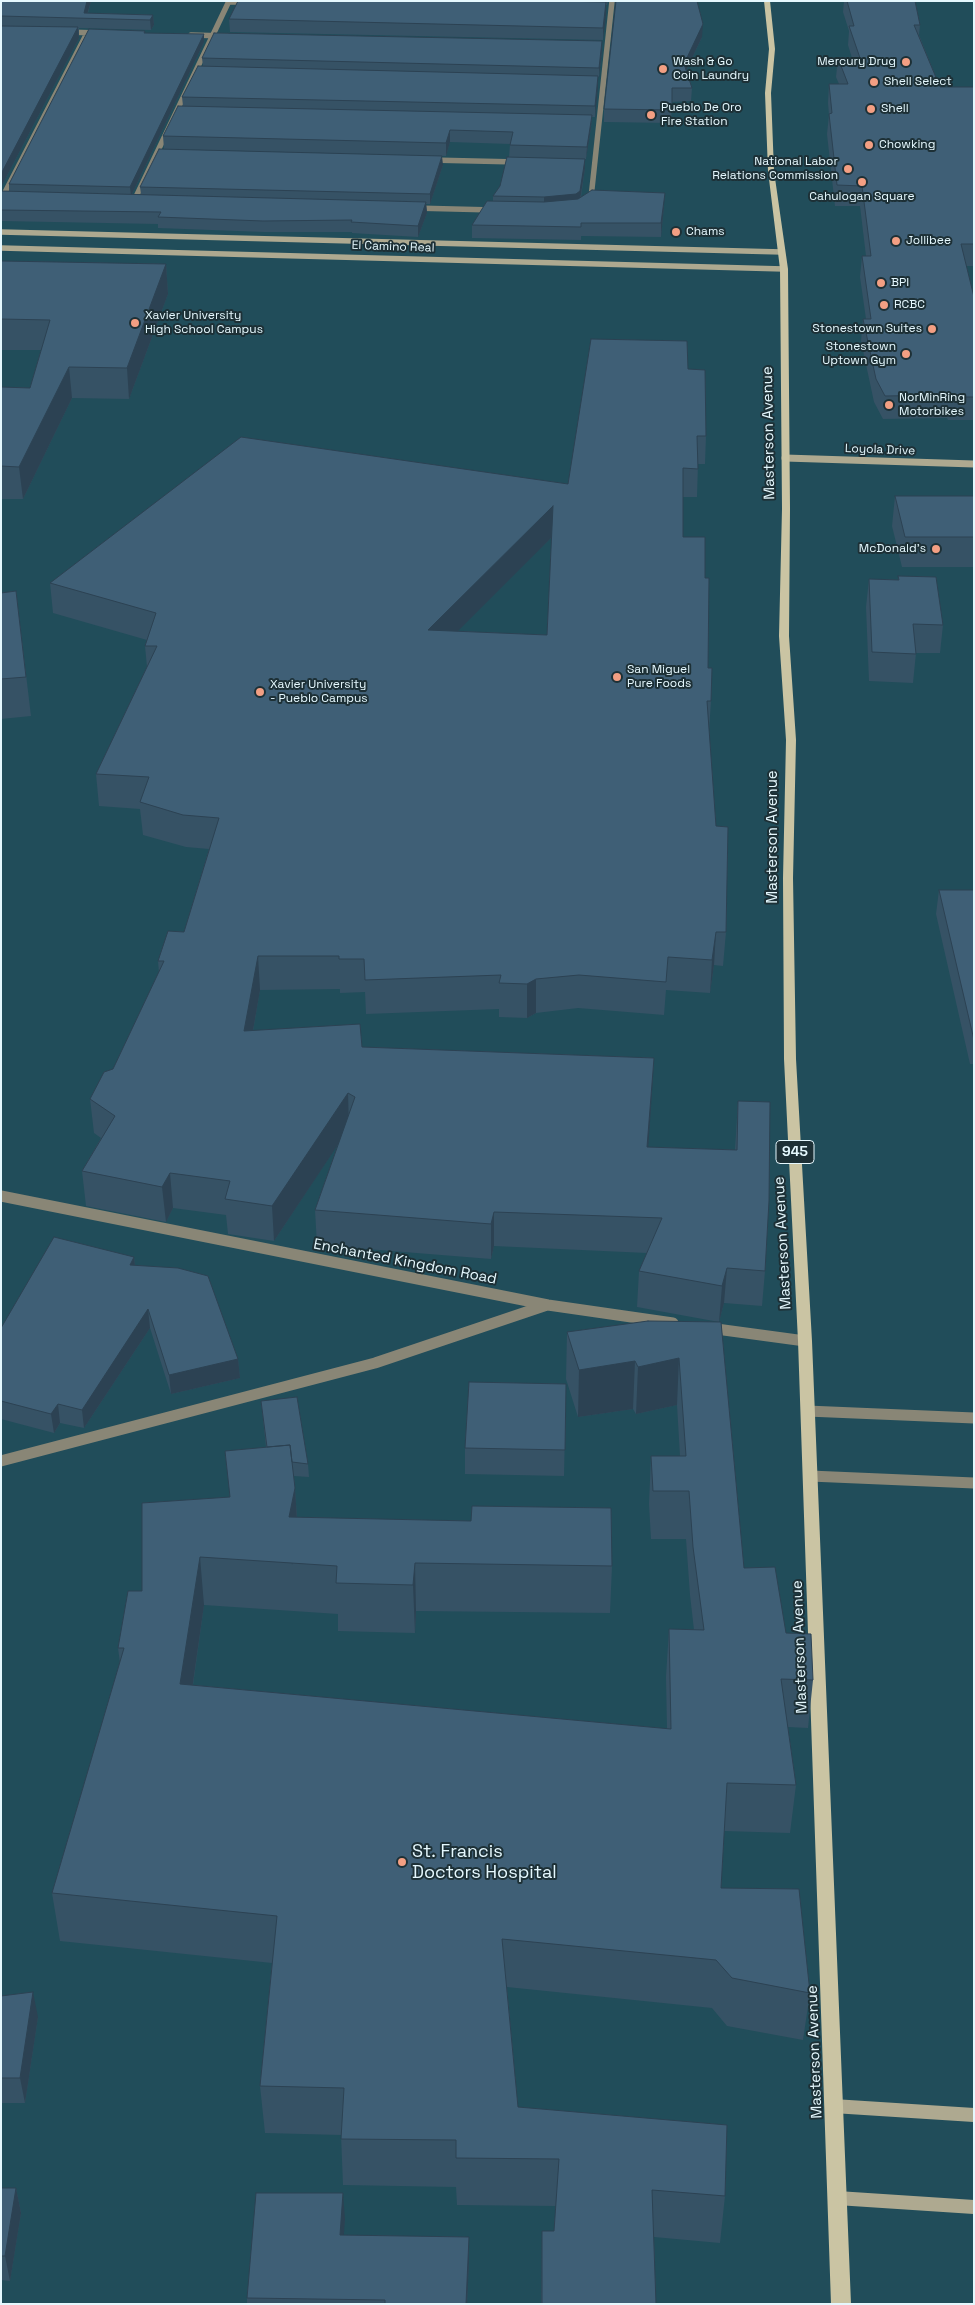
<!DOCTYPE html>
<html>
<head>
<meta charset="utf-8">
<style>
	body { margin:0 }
	#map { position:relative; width:975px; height:2305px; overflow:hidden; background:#214d5a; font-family:"Space Grotesk",sans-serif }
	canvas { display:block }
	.frame { position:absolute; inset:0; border:2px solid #e5f8fe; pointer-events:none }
</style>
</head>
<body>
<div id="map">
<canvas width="975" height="2305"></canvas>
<div class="frame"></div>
</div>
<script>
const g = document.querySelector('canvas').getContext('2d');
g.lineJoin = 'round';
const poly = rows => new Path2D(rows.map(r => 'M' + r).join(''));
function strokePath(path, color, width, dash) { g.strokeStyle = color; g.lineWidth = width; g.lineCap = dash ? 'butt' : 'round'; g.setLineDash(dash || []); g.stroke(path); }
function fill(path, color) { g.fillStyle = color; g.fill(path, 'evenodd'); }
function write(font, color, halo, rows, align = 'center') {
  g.font = font + ' "Space Grotesk",sans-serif'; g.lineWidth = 4; g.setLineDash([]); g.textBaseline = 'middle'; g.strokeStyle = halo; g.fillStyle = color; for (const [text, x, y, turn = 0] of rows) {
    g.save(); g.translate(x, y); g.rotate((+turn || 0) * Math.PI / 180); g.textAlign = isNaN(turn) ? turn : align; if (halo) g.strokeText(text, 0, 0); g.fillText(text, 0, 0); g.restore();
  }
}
const streetFar1 = poly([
	[228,2,250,2],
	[66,32,99,33],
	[191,35,227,36],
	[430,160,518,162],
	[2,198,87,33],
	[134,201,229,1],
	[587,202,591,198,612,1],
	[413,208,494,210]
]);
const street = poly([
	[1,1196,548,1305,673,1323],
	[709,1328,805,1341],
	[807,1411,974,1418],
	[1,1461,375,1363,547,1305],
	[810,1476,974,1483]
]);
const secondaryFar2 = poly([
	[1,232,782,252],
	[1,248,784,269]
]);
const secondaryFar1 = poly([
	[785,458,974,464]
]);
const secondary = poly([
	[833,2106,974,2115],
	[837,2198,974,2207]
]);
const primary = poly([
	[764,1,770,1,775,49,771,93,774,171,788,269,790,509,789,636,796,740,793,878,796,1059,812,1341,851,2304,831,2304,798,1341,784,1059,783,878,786,740,779,636,782,509,780,269,768,171,765,93,769,49,764,1]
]);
const wall = poly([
	[1,1,91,1,88,13,153,15,154,25,151,30,79,28,79,38,1,187],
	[238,1,608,1,607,5,606,5,603,40,230,32,229,19],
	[844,1,915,1,920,25,919,35,940,87,974,87,974,266,966,266,974,297,974,420,948,420,947,418,883,419,874,402,861,341,863,319,866,319,860,277,862,256,866,256,860,206,835,206,827,134,829,115,828,103,829,84,839,84,836,77,838,58,852,58,848,45,849,31,843,12],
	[145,31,145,33,204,42,132,194,141,194,140,187,443,165,430,204,426,204,427,213,418,237,352,233,352,232,264,232,158,228,158,224,1,221,1,191,9,191,9,184],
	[702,37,686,71,692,88,691,101,672,102,671,123,604,122,604,109],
	[602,50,599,77,598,77,595,117,592,117,591,127,586,159,509,157,510,144,450,142,446,156,164,149,163,136,183,106,182,97,203,66,202,58],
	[585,159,585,168,581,197,664,206,661,237,581,236,581,240,472,238,472,225,493,201,493,196],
	[1,261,166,264,168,294,129,399,72,398,23,499,1,499,1,387,30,388,41,350,1,350],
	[688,369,706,436,705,464,698,464,697,497,683,497,683,537,705,578,708,668,711,701,709,731,716,826,726,932,723,966,714,965,710,993,666,990,664,1015,578,1008,536,1013,527,1018,499,1017,499,1009,366,1014,365,992,340,993,340,989,260,990,253,1031,362,1047,654,1058,648,1147,735,1150,738,1101,765,1271,762,1306,724,1303,719,1322,637,1307,639,1271,647,1253,494,1246,491,1259,317,1245,315,1210,338,1144,274,1241,228,1234,226,1215,173,1208,166,1222,86,1206,82,1171,101,1138,94,1133,90,1099,113,1069,159,973,158,961,184,932,209,849,186,847,143,835,140,809,99,806,96,774,147,667,145,646,147,640,53,613,50,583,568,484],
	[552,537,547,635,457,631,530,558],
	[895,496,974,496,974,567,902,567,892,526],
	[898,576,943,625,940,653,916,653,913,683,869,681,866,607,869,579,898,580],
	[16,591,31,716,1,719,1,593],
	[939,890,974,890,974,1064,970,1064,936,914],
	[134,1257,135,1266,238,1359,240,1378,171,1394,150,1328,84,1428,60,1423,54,1433,1,1419,1,1328],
	[721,1322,744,1568,786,1633,813,1680,808,1728,788,1727,796,1785,790,1833,724,1831,721,1888,810,1993,803,2040,727,2026,712,2008,507,1987,518,2107,725,2196,720,2243,654,2237,656,2304,541,2304,542,2231,554,2231,556,2206,457,2205,456,2187,343,2185,341,2135,265,2133,260,2086,272,1963,60,1941,52,1893,120,1663,118,1648,142,1591,229,1497,266,1447,261,1401,308,1464,309,1477,294,1476,297,1517,612,1566,610,1613,416,1611,415,1633,338,1631,338,1614,204,1605,193,1685,667,1729,666,1677,669,1629,694,1630,690,1595,686,1539,651,1539,649,1504,651,1456,680,1456,677,1405,636,1414,633,1409,578,1417,566,1379,567,1332],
	[566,1384,564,1476,465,1474,465,1448],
	[1,1996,38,2017,25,2103,1,2103],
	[1,2188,16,2188,21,2213,10,2281,1,2280],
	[345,2219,343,2235,469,2237,469,2262,467,2304,247,2304,247,2298]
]);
const shadedWall = poly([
	[87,1,91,1,86,18,84,13],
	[606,2,606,15,603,40,603,28],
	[153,15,154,25,151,30,150,20],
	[703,24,702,37,683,77,684,64],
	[78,27,79,38,1,187,1,174],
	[204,34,204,42,131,196,130,187],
	[602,41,602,50,599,77,599,68],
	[598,76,598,87,595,117,595,106],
	[592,115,591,127,586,159,587,147],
	[450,130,450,142,446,156,446,143],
	[442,156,443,165,430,204,430,194],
	[585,159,585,168,580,200,544,206,544,197],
	[665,193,664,206,661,237,661,223],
	[426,202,427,213,418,237,418,226],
	[166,264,168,294,129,399,127,368],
	[69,367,72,398,23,499,19,467],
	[553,506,553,536,428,661,428,630],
	[716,932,714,965,710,993,712,960],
	[258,956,260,990,247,1065,244,1031],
	[536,979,536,1013,527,1018,527,984],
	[654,1058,652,1092,646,1181,647,1147],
	[348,1093,349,1128,274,1241,272,1206],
	[170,1173,173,1208,166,1222,162,1187],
	[494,1212,494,1246,491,1259,491,1224],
	[134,1257,136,1276,130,1265],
	[727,1268,724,1303,719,1322,722,1286],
	[148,1309,150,1328,84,1428,82,1410],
	[679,1358,677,1405,636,1414,638,1367],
	[238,1359,240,1378,171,1394,169,1375],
	[635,1361,633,1409,578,1417,579,1370],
	[58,1404,60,1423,54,1433,51,1414],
	[295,1488,298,1536,292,1565,289,1517],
	[200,1557,204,1605,186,1732,180,1684],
	[415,1563,416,1611,415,1633,413,1585],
	[33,1992,38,2017,25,2103,20,2078],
	[16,2188,21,2213,10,2281,5,2256],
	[343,2193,345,2219,342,2260,340,2235],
	[469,2237,469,2262,467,2304,466,2304]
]);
const building = poly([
	[1,1,87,1,84,13,153,15,150,20,1,16,1,1],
	[238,1,553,1,606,2,603,28,229,19,238,1],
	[616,1,697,1,703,24,684,64,692,88,672,88,672,110,604,109,616,1],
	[847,1,915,1,920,25,914,25,940,87,974,87,974,244,961,244,974,297,974,397,951,397,950,395,885,396,876,379,863,319,871,319,862,256,871,256,862,186,837,185,829,114,832,113,829,84,848,84,838,58,860,58,849,26,854,26,847,1],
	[1,26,78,27,1,174,1,26],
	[89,29,145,31,144,33,204,34,130,187,9,184,89,29],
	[214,33,602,41,599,68,202,58,214,33],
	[198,66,598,76,595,106,182,97,198,66],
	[178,106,592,115,587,147,510,145,513,132,450,130,446,143,163,136,178,106],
	[159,149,442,156,430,194,140,187,159,149],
	[507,157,585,159,580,191,576,194,544,197,493,196,500,186,507,157],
	[592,190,665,193,661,223,581,223,581,227,472,225,487,201,544,202,578,199,592,190],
	[1,191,426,202,418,226,351,222,352,220,263,221,158,217,161,212,1,210,1,191],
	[1,261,166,264,127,368,69,367,19,467,1,466,1,387,30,388,50,320,1,319,1,261],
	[591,339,687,341,688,369,705,370,706,436,697,436,698,469,683,468,683,537,705,537,705,578,709,578,708,668,712,668,711,701,707,701,716,826,728,827,726,932,716,932,712,960,668,957,666,982,579,975,536,979,527,984,499,983,501,975,365,980,364,959,339,959,339,956,258,956,244,1031,360,1024,362,1047,654,1058,647,1147,737,1150,738,1101,770,1102,769,1201,765,1271,727,1268,722,1286,639,1271,662,1218,494,1212,491,1224,315,1210,355,1097,348,1093,272,1206,225,1199,230,1181,170,1173,162,1187,82,1171,115,1116,90,1099,104,1072,113,1069,164,961,158,961,168,931,184,932,219,818,183,815,140,802,149,777,96,774,157,646,145,646,156,613,50,583,241,437,568,484,591,339],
	[553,506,547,635,428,630,553,506],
	[895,496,974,496,974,537,905,537,895,496],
	[898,576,936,577,943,625,913,624,916,654,872,652,869,579,899,580,898,576],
	[16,591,26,677,1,679,1,593,16,591],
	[939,890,974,890,974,1040,939,890],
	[54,1237,134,1257,130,1265,178,1268,208,1276,238,1359,169,1375,148,1309,82,1410,58,1404,51,1414,1,1401,1,1328,54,1237],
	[648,1321,721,1322,744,1568,775,1567,786,1633,811,1634,813,1680,781,1679,796,1785,727,1783,721,1888,799,1889,810,1993,732,1978,716,1960,502,1939,518,2107,727,2125,725,2196,652,2190,656,2304,542,2304,542,2231,554,2231,559,2159,456,2158,456,2140,341,2139,344,2088,260,2086,277,1916,52,1893,124,1648,118,1648,128,1591,142,1591,142,1503,230,1497,225,1451,290,1445,295,1488,289,1517,471,1521,472,1506,611,1508,612,1566,415,1563,413,1585,336,1583,337,1566,200,1557,180,1684,671,1729,669,1629,704,1630,693,1547,689,1491,653,1491,651,1456,686,1456,679,1358,638,1367,635,1361,579,1370,567,1332,648,1321],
	[469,1382,566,1384,565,1450,465,1448,469,1382],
	[297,1397,308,1464,292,1462,290,1445,267,1447,261,1401,297,1397],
	[33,1992,20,2078,1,2078,1,1996,33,1992],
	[1,2188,16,2188,5,2256,1,2256,1,2188],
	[256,2193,343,2193,340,2235,469,2237,466,2304,385,2304,385,2300,247,2298,256,2193]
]);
const markers = [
	[906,62,5,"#f39f83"],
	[663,69,5,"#f39f83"],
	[874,82,5,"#f39f83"],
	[871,109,5,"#f39f83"],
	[651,115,5,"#f39f83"],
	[869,145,5,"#f39f83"],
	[848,169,5,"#f39f83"],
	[862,182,5,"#f39f83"],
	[676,232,5,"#f39f83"],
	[896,241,5,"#f39f83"],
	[881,283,5,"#f39f83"],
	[884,305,5,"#f39f83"],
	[135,323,5,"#f39f83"],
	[932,329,5,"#f39f83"],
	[906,354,5,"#f39f83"],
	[889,405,5,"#f39f83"],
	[936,549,5,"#f39f83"],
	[617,677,5,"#f39f83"],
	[260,692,5,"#f39f83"],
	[402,1862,5,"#f39f83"]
];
const farPoinames = [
	["Wash & Go",673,62],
	["Coin Laundry",673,76],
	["Mercury Drug",896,62,"right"],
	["Shell Select",884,82],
	["Pueblo De Oro",661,108],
	["Fire Station",661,122],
	["Shell",881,109],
	["Chowking",879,145],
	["National Labor",838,162,"right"],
	["Relations Commission",838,176,"right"],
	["Cahulogan Square",862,197,"center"],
	["Chams",686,232],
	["Jollibee",906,241],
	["BPI",891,283],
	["RCBC",894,305],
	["Xavier University",145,316],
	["High School Campus",145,330],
	["Stonestown Suites",922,329,"right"],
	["Stonestown",896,347,"right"],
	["Uptown Gym",896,361,"right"],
	["NorMinRing",899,398],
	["Motorbikes",899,412],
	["McDonald's",926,549,"right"],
	["San Miguel",627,670],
	["Pure Foods",627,684],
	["Xavier University",270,685],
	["- Pueblo Campus",270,699]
];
const farStreetnames = [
	["El Camino Real",393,247,2],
	["Loyola Drive",880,450,2]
];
const shields = [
	[795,1152,38]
];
const shieldNames = [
	["945",795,1152]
];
const streetNames = [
	["Masterson Avenue",769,433,-91],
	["Masterson Avenue",773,837,-90],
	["Masterson Avenue",783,1243,-93],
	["Enchanted Kingdom Road",405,1262,11],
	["Masterson Avenue",800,1647,-92],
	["Masterson Avenue",815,2052,-92]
];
const nearPoinames = [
	["St. Francis",412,1852],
	["Doctors Hospital",412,1873]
];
strokePath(streetFar1, '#898676', 5.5);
strokePath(street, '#898676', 11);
strokePath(secondaryFar2, '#aea990', 5.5);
strokePath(secondaryFar1, '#aea990', 7);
strokePath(secondary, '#aea990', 14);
fill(primary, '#cac4a3');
fill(wall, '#365265');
fill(shadedWall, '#2c4253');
fill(building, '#3f5f76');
strokePath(building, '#2c4253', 1);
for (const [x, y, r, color] of markers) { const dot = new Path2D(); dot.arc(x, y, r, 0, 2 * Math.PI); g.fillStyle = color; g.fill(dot); strokePath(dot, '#1d3036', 2); }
write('12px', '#e5f8fe', '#1d3036', farPoinames, 'left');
write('12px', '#e5f8fe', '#1d3036', farStreetnames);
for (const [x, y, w] of shields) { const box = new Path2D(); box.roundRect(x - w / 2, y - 11.5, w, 23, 4); g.fillStyle = '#1d3036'; g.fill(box); strokePath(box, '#e5f8fe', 1); }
write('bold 14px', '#e5f8fe', null, shieldNames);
write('15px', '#e5f8fe', '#1d3036', streetNames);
write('18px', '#e5f8fe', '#1d3036', nearPoinames, 'left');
</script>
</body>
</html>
